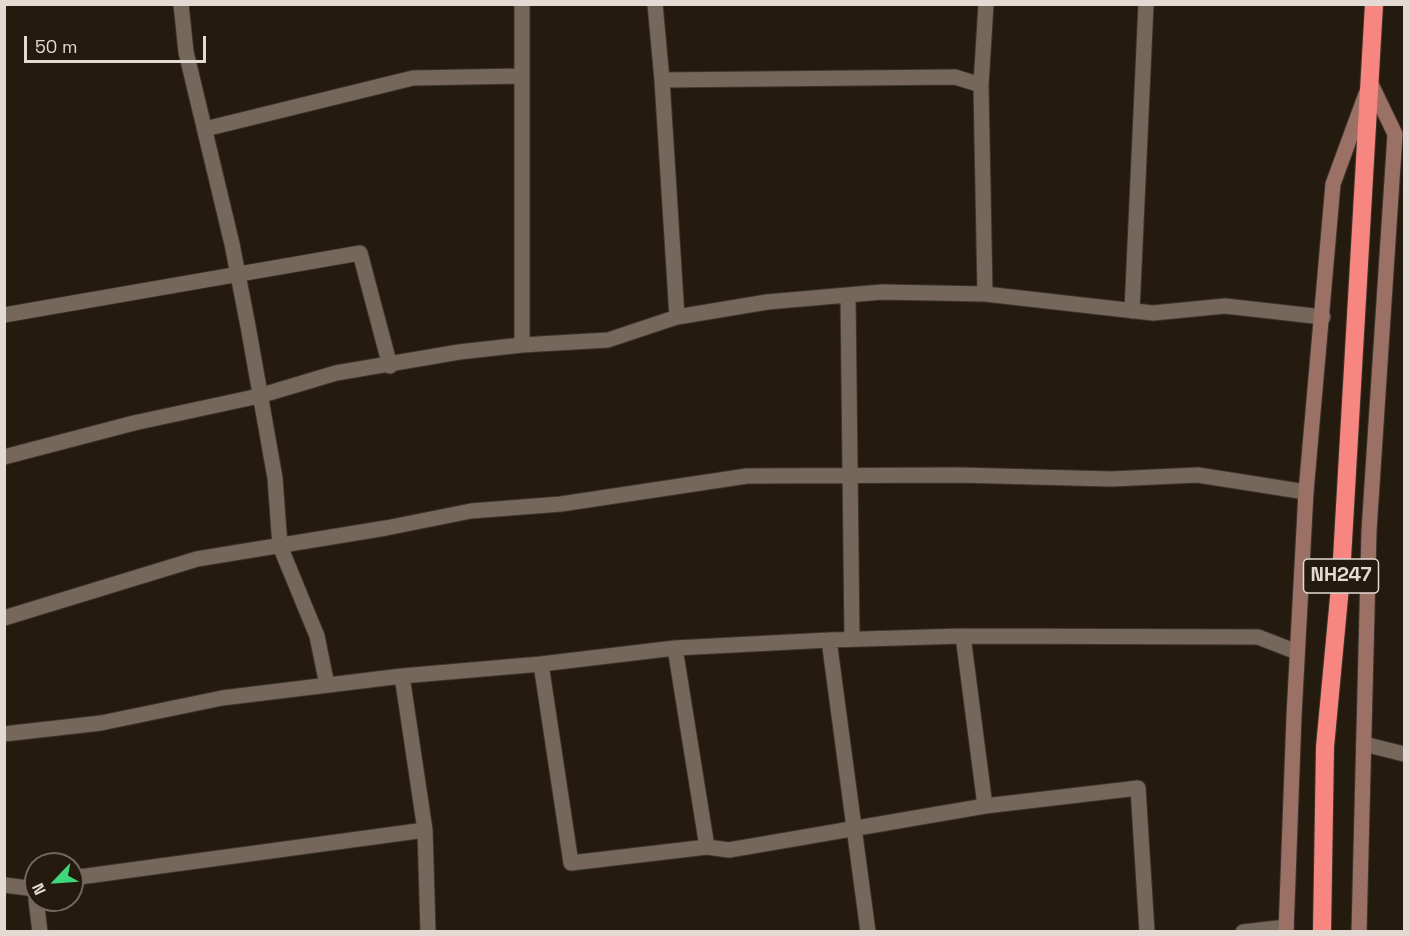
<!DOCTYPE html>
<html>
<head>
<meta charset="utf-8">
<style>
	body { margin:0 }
	#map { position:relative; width:1409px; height:936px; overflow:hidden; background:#241a0e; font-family:"Space Grotesk",sans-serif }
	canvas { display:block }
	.frame { position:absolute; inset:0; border:6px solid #e2dad3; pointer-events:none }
	.north { position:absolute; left:24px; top:852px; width:60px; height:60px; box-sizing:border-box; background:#241a0e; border:2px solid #70675d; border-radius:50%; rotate:245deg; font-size:16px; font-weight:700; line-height:24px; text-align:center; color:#e2dad3 }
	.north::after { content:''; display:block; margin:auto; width:21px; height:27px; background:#40d77c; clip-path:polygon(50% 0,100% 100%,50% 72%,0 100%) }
	.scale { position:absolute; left:24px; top:36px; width:182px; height:27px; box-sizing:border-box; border:3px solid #e2dad3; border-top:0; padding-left:8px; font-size:18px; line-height:21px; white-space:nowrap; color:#e2dad3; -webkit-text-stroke:4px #241a0e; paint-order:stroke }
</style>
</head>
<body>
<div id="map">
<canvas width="1409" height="936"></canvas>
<div class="frame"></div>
<div class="north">N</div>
<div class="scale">50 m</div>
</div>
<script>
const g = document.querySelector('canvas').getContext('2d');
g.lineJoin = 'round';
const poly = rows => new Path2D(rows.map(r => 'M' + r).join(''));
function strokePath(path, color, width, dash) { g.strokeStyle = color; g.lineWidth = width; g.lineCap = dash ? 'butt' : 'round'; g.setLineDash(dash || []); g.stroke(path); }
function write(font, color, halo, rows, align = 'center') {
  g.font = font + ' "Space Grotesk",sans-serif'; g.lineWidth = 5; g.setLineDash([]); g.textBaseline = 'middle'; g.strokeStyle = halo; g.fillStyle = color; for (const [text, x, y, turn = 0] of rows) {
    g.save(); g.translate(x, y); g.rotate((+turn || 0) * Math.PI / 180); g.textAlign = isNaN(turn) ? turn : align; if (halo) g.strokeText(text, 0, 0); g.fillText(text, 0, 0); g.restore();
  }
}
const street = poly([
	[181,4,186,52,232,244,248,326,275,478,280,546,317,636,327,685],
	[522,4,522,345],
	[655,4,662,80,677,317],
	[662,80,955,77,981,85],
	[205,129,413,78,521,76],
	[985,294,981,85,986,4],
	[848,295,852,639],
	[1132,311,1146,4],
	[4,315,360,253,390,366],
	[4,457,134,423,259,396,336,373,459,352,522,345,608,340,677,317,767,302,882,292,985,294,1153,313,1225,306,1323,317],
	[4,618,197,559,386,528,471,511,561,504,747,476,959,475,1111,479,1198,475,1306,492],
	[963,636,985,806],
	[829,640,868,932],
	[675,648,707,847],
	[541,664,571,863,707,847,729,850,985,806,1138,788,1147,932],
	[402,676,541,664,675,648,829,640,963,636,1258,637,1297,652],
	[4,734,101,723,222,698,402,676,425,830,428,932],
	[1364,744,1404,754],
	[72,878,425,830],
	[4,885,36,889],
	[36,900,40,932],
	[1243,932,1286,927]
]);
const secondary = poly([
	[1286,932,1294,716,1306,492,1333,184,1366,94],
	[1359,932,1369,531,1395,134,1370,82]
]);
const highway = poly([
	[1322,932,1325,747,1341,576,1374,4]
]);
const shields = [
	[1341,576,75]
];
const shieldNames = [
	["NH247",1341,576]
];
strokePath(street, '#3c342e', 17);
strokePath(secondary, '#3c342e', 17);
strokePath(highway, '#3c342e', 20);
strokePath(street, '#75685a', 15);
strokePath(secondary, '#9c7165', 15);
strokePath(highway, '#f6867f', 18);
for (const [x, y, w] of shields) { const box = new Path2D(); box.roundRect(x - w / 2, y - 17, w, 34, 4.5); g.fillStyle = '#241a0e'; g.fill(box); strokePath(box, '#e2dad3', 1.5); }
write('bold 20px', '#e2dad3', null, shieldNames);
</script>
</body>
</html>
